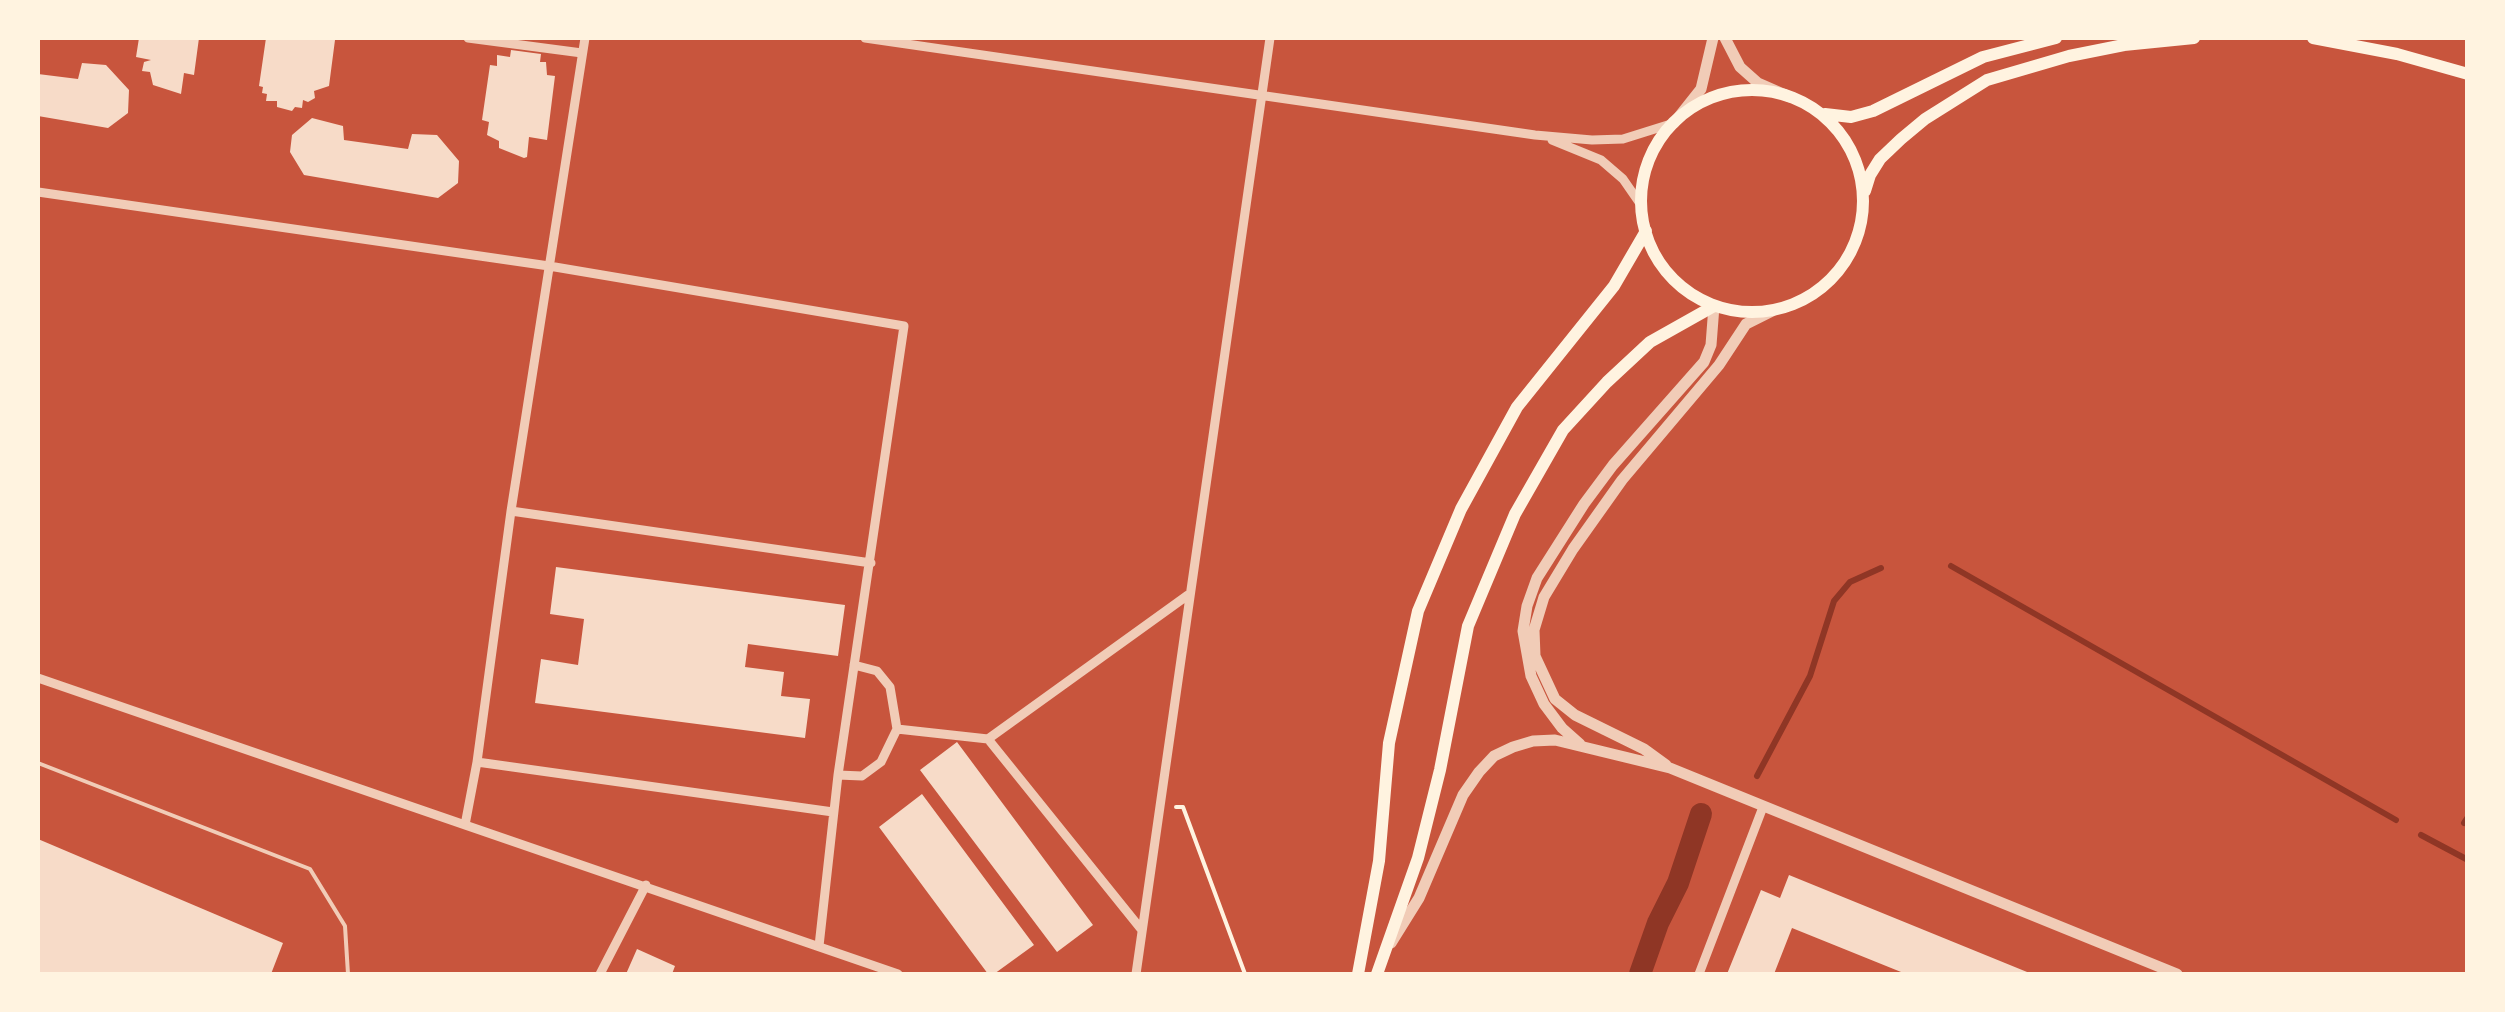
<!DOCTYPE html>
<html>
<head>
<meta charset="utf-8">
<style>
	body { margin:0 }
	#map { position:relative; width:2505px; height:1012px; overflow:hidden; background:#c8553d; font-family:"Space Grotesk",sans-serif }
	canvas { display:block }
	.frame { position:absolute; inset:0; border:40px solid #fff3e0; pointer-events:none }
</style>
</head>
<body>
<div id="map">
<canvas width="2505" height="1012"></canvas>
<div class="frame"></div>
</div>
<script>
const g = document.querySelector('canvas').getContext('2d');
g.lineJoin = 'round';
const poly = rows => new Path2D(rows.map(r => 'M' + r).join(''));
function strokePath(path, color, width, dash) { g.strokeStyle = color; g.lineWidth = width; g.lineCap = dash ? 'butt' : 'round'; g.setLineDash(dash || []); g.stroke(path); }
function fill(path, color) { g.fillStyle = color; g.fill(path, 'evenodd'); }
const stream = poly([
	[1951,566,2396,820],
	[1757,776,1810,676,1834,601,1850,582,1881,568],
	[2464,823,2468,817],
	[2421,835,2468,860]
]);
const canal = poly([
	[1640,974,1658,923,1678,883,1701,814]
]);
const building = poly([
	[139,38,199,38,194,75,184,73,181,94,153,85,150,72,142,71,144,62,151,60,136,57],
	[266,38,335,40,329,86,314,91,315,98,308,102,303,100,302,108,295,107,292,111,277,107,277,101,266,101,267,94,262,93,263,87,259,86],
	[511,50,541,54,540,62,546,62,547,75,555,76,547,140,529,137,527,157,524,158,499,148,499,141,487,135,489,122,482,120,490,65,497,66,497,55,510,57],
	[82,63,106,65,129,90,128,113,108,128,38,116,38,74,78,79],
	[312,118,343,126,344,140,408,149,412,134,437,135,459,161,458,183,438,198,304,175,290,152,292,135],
	[556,567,845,605,838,656,748,644,745,667,784,672,781,696,810,699,805,738,535,703,541,659,578,665,584,619,550,614],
	[957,742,1093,925,1057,952,920,770],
	[922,794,1034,945,994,974,988,974,879,827],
	[38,839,283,943,271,974,38,974],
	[1789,875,2032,974,1906,974,1792,928,1774,974,1727,974,1761,890,1780,898],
	[637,949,675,966,672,974,626,974]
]);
const path = poly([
	[1176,807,1183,807,1245,974]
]);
const service = poly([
	[38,763,310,869,345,926,348,974]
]);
const minor = poly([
	[468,38,582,53],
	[865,38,1535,135,1592,140,1623,139,1674,123],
	[1552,140,1601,160,1623,179,1641,205],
	[38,192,549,266,904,326,838,775,819,946],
	[511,511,871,563],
	[38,678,898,974],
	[897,729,988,739,1188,595],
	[988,739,1141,929],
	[477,762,833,812],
	[838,775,862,776,881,762,897,729,890,687,877,671,854,665],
	[465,825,477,762,511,511,585,38],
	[600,974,646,885],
	[1136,974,1270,38],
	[1699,974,1763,807]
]);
const tertiary = poly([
	[1725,38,1740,67,1758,83,1790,97],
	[1674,123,1701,89,1713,38],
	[1580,744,1562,728,1544,704,1531,676,1523,631,1527,606,1537,578,1584,504,1613,465,1704,362,1711,345,1714,306],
	[1666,765,1644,749,1575,715,1555,699,1535,656,1534,630,1544,597,1573,549,1622,480,1719,365,1746,324,1772,311],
	[1391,943,1419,898,1463,795,1479,772,1494,756,1513,747,1533,741,1555,740,1670,768,2177,974]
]);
const secondary = poly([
	[2313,38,2397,54,2468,74],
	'1641 201a111 111 0 1 1 222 0a111 111 0 1 1-222 0Z',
	[1825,114,1851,117,1873,111,1983,57,2056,38],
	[1865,191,1870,175,1880,159,1901,139,1925,119,1987,80,2069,56,2124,45,2194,38],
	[1358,974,1379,861,1389,743,1418,611,1461,509,1517,407,1614,286,1646,231],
	[1377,974,1418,858,1440,770,1468,626,1515,514,1563,430,1607,382,1650,342,1714,306]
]);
strokePath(stream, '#8f3625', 6);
strokePath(canal, '#8f3625', 22);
fill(building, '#f7dbc8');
strokePath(path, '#fff3e0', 4);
strokePath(service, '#f1ccb7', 4);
strokePath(minor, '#f1ccb7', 9);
strokePath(tertiary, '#f1ccb7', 11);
strokePath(secondary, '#fff3e0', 12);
</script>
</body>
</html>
